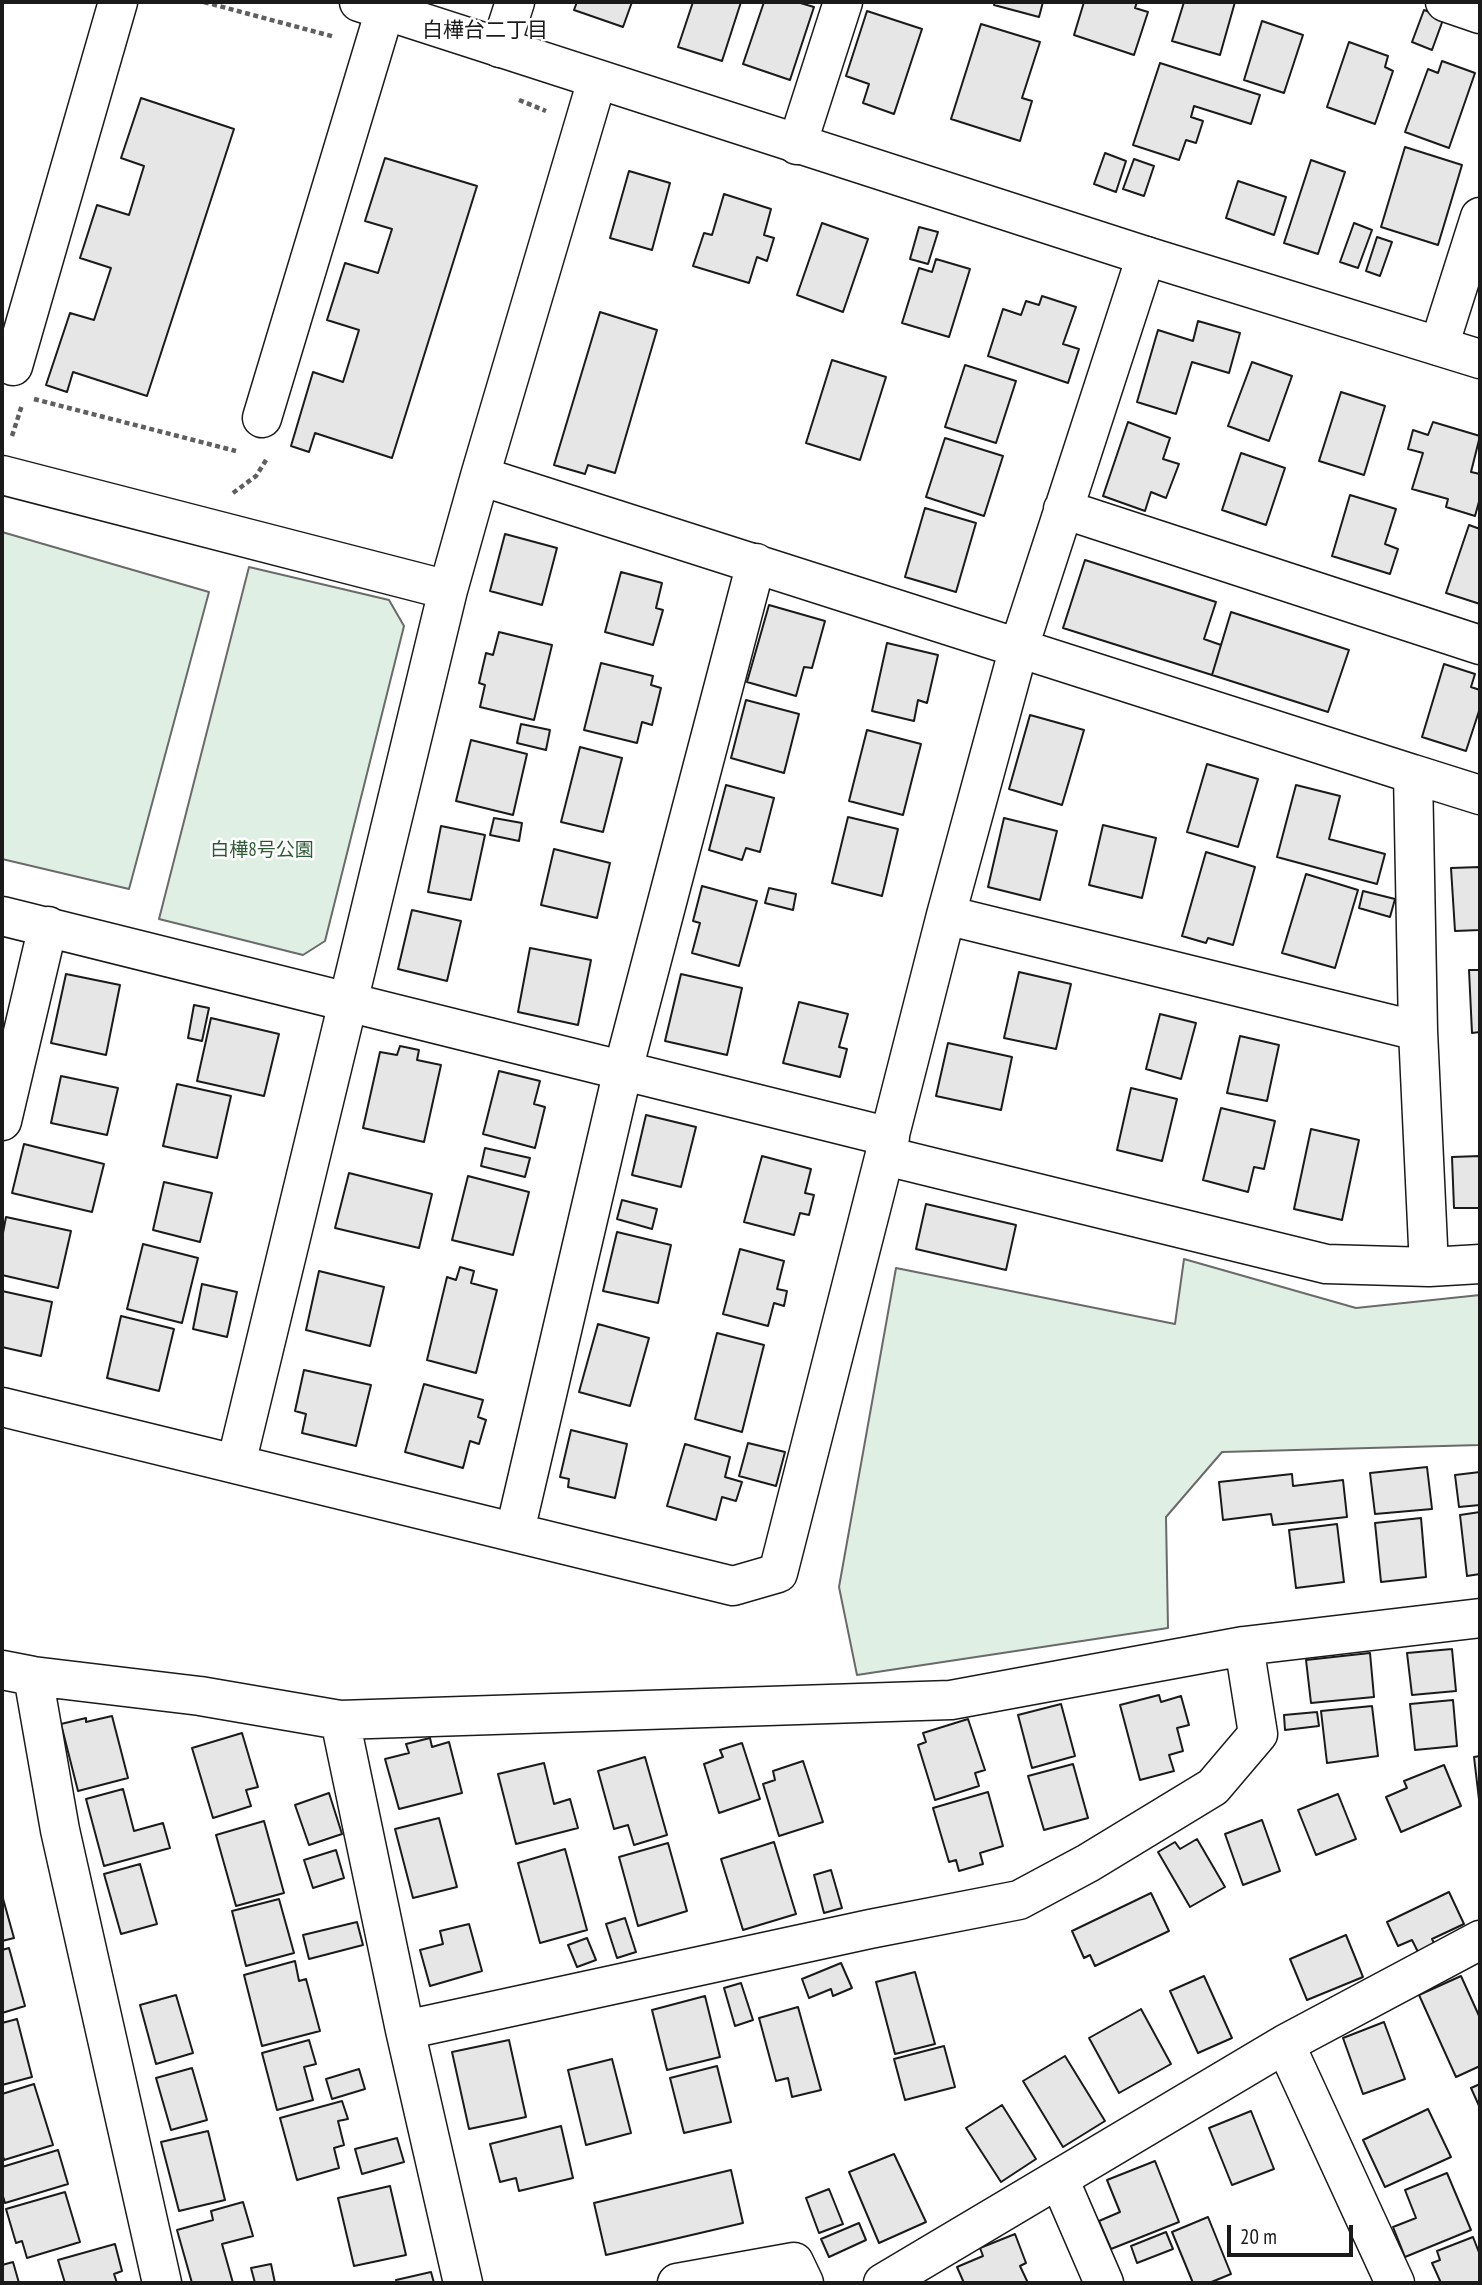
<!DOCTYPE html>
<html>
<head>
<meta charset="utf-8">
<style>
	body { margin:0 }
	#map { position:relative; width:1482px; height:2285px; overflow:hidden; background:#fff; font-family:"PT Sans Narrow",sans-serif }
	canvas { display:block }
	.frame { position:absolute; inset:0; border:4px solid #1a1a1a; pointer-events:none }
	.scale { position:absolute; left:1227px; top:2225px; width:126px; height:32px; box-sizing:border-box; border:4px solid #1a1a1a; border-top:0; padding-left:9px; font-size:21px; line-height:24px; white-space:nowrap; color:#1a1a1a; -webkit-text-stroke:5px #fff; paint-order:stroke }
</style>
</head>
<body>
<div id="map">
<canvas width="1482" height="2285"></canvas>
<div class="frame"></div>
<div class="scale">20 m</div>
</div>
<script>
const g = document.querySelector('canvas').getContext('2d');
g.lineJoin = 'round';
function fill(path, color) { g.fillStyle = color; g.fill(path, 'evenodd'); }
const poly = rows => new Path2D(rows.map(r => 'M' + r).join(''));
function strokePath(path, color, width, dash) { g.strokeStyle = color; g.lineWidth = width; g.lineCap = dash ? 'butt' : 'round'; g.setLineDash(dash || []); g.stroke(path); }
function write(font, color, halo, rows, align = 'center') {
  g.font = font + ' "PT Sans Narrow","Noto Sans JP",sans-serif'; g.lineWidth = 5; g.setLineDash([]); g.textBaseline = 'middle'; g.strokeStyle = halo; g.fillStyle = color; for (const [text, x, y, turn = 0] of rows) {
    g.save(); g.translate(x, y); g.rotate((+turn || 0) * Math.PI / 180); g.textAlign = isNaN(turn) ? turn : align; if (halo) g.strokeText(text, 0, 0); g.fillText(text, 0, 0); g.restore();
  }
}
const green = poly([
	[2,532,209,592,129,889,2,859,2,532],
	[249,567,389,600,404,626,325,941,303,955,159,919,249,567],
	[1184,1259,1356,1308,1480,1295,1480,1445,1222,1452,1166,1517,1168,1628,857,1675,839,1587,896,1268,1175,1324,1184,1259]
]);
const building = poly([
	[577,2,632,2,623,27,574,10,577,2],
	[693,2,741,2,722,61,678,47,693,2],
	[764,2,797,2,814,7,790,80,743,64,764,2],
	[995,2,1043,2,1039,17,994,5,995,2],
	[1084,2,1137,2,1135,8,1148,12,1134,55,1074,35,1084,2],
	[1184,2,1235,2,1220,55,1172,41,1184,2],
	[1424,10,1444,17,1432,50,1412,42,1424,10],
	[867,11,922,29,894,114,863,103,869,84,846,76,867,11],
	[1262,21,1303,35,1284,93,1244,80,1262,21],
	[981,24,1040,42,1022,98,1032,101,1020,141,951,119,981,24],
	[1349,42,1388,56,1385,67,1393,71,1375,124,1327,107,1349,42],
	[1442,61,1475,73,1449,148,1405,132,1428,69,1438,73,1442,61],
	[1160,63,1260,95,1251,124,1194,106,1191,117,1203,121,1196,143,1186,140,1179,160,1133,145,1160,63],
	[141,98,234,129,147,396,73,372,67,392,46,385,70,313,94,320,111,268,80,258,97,205,129,215,144,166,121,158,141,98],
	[1405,147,1462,165,1438,245,1381,227,1405,147],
	[1105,153,1126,161,1116,192,1094,184,1105,153],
	[385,158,477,186,392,458,315,433,309,452,291,446,313,372,343,382,359,330,327,320,345,263,378,273,392,229,365,221,385,158],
	[1134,159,1154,166,1144,196,1123,189,1134,159],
	[1311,160,1345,172,1318,254,1284,243,1311,160],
	[629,171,670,183,652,250,610,238,629,171],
	[1238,181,1286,197,1274,235,1226,218,1238,181],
	[724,194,771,209,764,235,774,238,767,261,757,257,749,283,693,266,704,233,712,235,724,194],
	[822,223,868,239,843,312,797,295,822,223],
	[1354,223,1372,230,1358,268,1340,262,1354,223],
	[919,227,938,232,928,264,910,259,919,227],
	[1377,237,1392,242,1380,276,1366,271,1377,237],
	[936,259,970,269,949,337,902,323,919,268,932,272,936,259],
	[1042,296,1076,307,1063,344,1079,349,1068,383,988,356,1003,309,1021,315,1026,301,1039,305,1042,296],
	[600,312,657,330,615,473,588,465,585,474,554,465,600,312],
	[1198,321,1240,333,1229,373,1192,362,1176,414,1137,402,1158,330,1193,341,1198,321],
	[832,360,886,377,860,460,806,443,832,360],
	[1252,362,1292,376,1269,441,1228,426,1252,362],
	[965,365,1016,381,996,443,945,427,965,365],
	[1341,392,1385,406,1364,475,1319,461,1341,392],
	[1128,422,1170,438,1163,459,1179,464,1166,498,1151,492,1145,511,1103,496,1128,422],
	[1433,422,1480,436,1471,472,1480,474,1480,498,1475,516,1446,507,1448,499,1412,489,1423,453,1408,449,1413,430,1428,435,1433,422],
	[945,438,1003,456,984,516,926,497,945,438],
	[1241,453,1285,468,1266,525,1222,510,1241,453],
	[1350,495,1396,509,1385,544,1398,549,1390,574,1332,556,1350,495],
	[925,508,976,523,956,592,905,577,925,508],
	[1469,525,1480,529,1480,604,1446,593,1469,525],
	[505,534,557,548,542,605,490,591,505,534],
	[1085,560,1216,602,1204,639,1221,645,1212,675,1063,628,1085,560],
	[621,572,662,583,656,608,663,610,653,645,605,632,621,572],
	[769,605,825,621,812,668,804,667,796,696,747,682,769,605],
	[1231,612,1349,650,1328,712,1212,675,1231,612],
	[499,632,552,645,534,720,480,707,485,685,479,683,486,653,493,655,499,632],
	[887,643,938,655,927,703,918,700,914,721,872,711,887,643],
	[601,663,653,676,651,685,661,688,652,725,642,722,637,743,584,730,601,663],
	[1444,664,1475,674,1471,687,1480,690,1480,708,1466,751,1422,737,1444,664],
	[746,700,799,714,784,773,731,758,746,700],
	[1030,715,1084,730,1062,805,1009,789,1030,715],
	[521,724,550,730,546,750,517,743,521,724],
	[867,730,921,744,903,815,849,801,867,730],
	[471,740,527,754,513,815,456,801,471,740],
	[580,747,622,758,603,832,561,822,580,747],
	[1207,764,1258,779,1238,847,1187,832,1207,764],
	[726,785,774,798,760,852,746,848,742,860,709,850,726,785],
	[1296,785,1340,796,1329,839,1385,854,1377,884,1277,857,1296,785],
	[848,817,898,829,882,896,832,883,848,817],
	[494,818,522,823,519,841,490,835,494,818],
	[1004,818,1057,831,1040,900,988,887,1004,818],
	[1103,825,1156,838,1142,898,1089,885,1103,825],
	[441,826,485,835,471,900,428,892,441,826],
	[554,849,610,863,597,918,541,905,554,849],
	[1206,852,1255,867,1233,945,1208,938,1206,943,1182,936,1206,852],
	[1480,867,1480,930,1455,931,1451,868,1480,867],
	[1306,874,1358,890,1335,968,1282,953,1306,874],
	[702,886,757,901,739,966,692,953,700,923,693,921,702,886],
	[769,888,796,894,793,910,765,903,769,888],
	[1363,891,1395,899,1390,917,1359,908,1363,891],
	[412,910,461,921,447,981,398,969,412,910],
	[530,948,591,960,578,1025,518,1012,530,948],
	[1469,970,1480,970,1480,1032,1472,1033,1469,970],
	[1019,972,1071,984,1056,1049,1004,1038,1019,972],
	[66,974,120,985,106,1055,51,1043,66,974],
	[681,974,742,988,727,1055,665,1041,681,974],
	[799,1002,848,1014,839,1047,847,1049,840,1077,783,1063,799,1002],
	[194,1005,209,1008,202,1041,188,1038,194,1005],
	[1160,1014,1196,1023,1181,1079,1146,1069,1160,1014],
	[211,1018,279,1034,264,1096,197,1081,211,1018],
	[1240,1036,1279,1045,1267,1101,1227,1093,1240,1036],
	[948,1043,1012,1057,1001,1110,936,1096,948,1043],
	[400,1046,419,1050,417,1060,441,1065,424,1142,363,1128,380,1052,397,1055,400,1046],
	[499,1071,540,1081,534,1104,545,1107,535,1148,483,1134,499,1071],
	[61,1076,118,1088,107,1135,51,1123,61,1076],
	[177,1084,231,1096,217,1158,163,1146,177,1084],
	[1131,1088,1177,1099,1162,1161,1117,1150,1131,1088],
	[1221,1108,1275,1121,1264,1169,1254,1167,1248,1192,1203,1180,1221,1108],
	[646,1115,696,1127,681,1187,632,1175,646,1115],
	[1311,1129,1359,1140,1342,1220,1294,1209,1311,1129],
	[24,1144,104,1164,92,1212,12,1193,24,1144],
	[485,1148,530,1158,525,1177,481,1166,485,1148],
	[762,1156,811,1169,805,1193,814,1195,809,1215,800,1213,794,1235,744,1222,762,1156],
	[1480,1156,1480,1208,1454,1208,1452,1157,1480,1156],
	[349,1173,432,1194,419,1248,335,1228,349,1173],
	[468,1176,529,1192,513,1255,452,1240,468,1176],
	[164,1182,212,1193,200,1242,153,1230,164,1182],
	[622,1200,657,1209,652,1229,617,1219,622,1200],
	[926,1204,1016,1225,1006,1270,916,1249,926,1204],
	[6,1217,71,1231,58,1288,2,1275,2,1238,6,1217],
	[617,1232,671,1245,658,1303,603,1291,617,1232],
	[143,1244,198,1258,182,1323,127,1309,143,1244],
	[740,1249,784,1261,777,1289,787,1291,784,1306,774,1303,768,1326,723,1314,740,1249],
	[460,1267,474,1271,471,1283,497,1290,476,1373,427,1360,447,1277,456,1280,460,1267],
	[319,1271,384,1287,370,1346,306,1330,319,1271],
	[202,1284,237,1292,227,1337,193,1329,202,1284],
	[2,1291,52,1302,41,1356,2,1347,2,1291],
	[121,1316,174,1329,159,1391,107,1378,121,1316],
	[598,1324,649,1338,630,1406,579,1392,598,1324],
	[717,1333,764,1345,742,1432,695,1419,717,1333],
	[304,1370,371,1385,356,1446,302,1433,306,1414,295,1411,304,1370],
	[424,1384,483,1400,478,1417,486,1420,479,1444,470,1441,463,1468,405,1452,424,1384],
	[571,1430,627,1444,615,1498,568,1487,569,1479,560,1477,571,1430],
	[748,1443,785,1452,776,1486,739,1476,748,1443],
	[685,1444,730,1457,725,1477,742,1482,736,1501,722,1497,716,1520,667,1506,685,1444],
	[1427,1467,1432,1509,1375,1514,1370,1473,1427,1467],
	[1480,1472,1480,1505,1459,1507,1455,1475,1480,1472],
	[1292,1474,1293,1486,1343,1480,1347,1517,1273,1525,1271,1514,1223,1520,1219,1482,1292,1474],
	[1480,1512,1480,1574,1467,1576,1460,1515,1480,1512],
	[1421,1518,1426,1577,1381,1582,1375,1523,1421,1518],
	[1337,1524,1344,1582,1296,1588,1289,1530,1337,1524],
	[1452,1649,1456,1691,1412,1695,1407,1653,1452,1649],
	[1370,1653,1374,1697,1311,1703,1306,1660,1370,1653],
	[1159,1695,1161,1702,1181,1696,1189,1725,1177,1728,1183,1751,1169,1755,1174,1771,1140,1780,1120,1705,1159,1695],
	[1453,1700,1457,1746,1415,1750,1410,1704,1453,1700],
	[1061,1704,1075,1756,1032,1768,1018,1715,1061,1704],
	[1372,1706,1378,1756,1327,1763,1321,1711,1372,1706],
	[1317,1712,1319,1726,1285,1730,1284,1715,1317,1712],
	[112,1716,128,1778,78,1791,61,1724,86,1718,86,1722,112,1716],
	[968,1719,985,1770,975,1773,979,1786,935,1800,918,1745,926,1742,923,1733,968,1719],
	[242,1733,258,1787,246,1790,251,1806,213,1818,192,1748,242,1733],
	[430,1738,432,1747,449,1742,462,1793,399,1809,385,1759,409,1753,406,1744,430,1738],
	[742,1743,760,1799,719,1813,704,1764,723,1757,720,1750,742,1743],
	[1480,1756,1480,1808,1474,1757,1480,1756],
	[645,1757,667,1835,634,1845,628,1825,614,1829,598,1771,645,1757],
	[803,1761,823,1822,779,1836,763,1784,775,1780,773,1771,803,1761],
	[544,1763,554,1804,570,1799,578,1828,516,1844,498,1774,544,1763],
	[1073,1764,1088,1818,1044,1830,1028,1776,1073,1764],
	[1444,1765,1461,1806,1401,1832,1386,1797,1407,1788,1404,1781,1444,1765],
	[123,1789,134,1831,163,1823,170,1848,104,1866,86,1799,123,1789],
	[988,1792,1003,1846,980,1853,983,1864,959,1871,956,1860,949,1862,933,1808,988,1792],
	[329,1793,342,1834,309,1845,295,1805,329,1793],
	[1338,1794,1356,1839,1316,1855,1298,1810,1338,1794],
	[439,1818,457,1887,413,1898,395,1829,439,1818],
	[1262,1820,1280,1871,1243,1885,1225,1834,1262,1820],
	[264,1821,284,1893,236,1906,216,1835,264,1821],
	[1197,1839,1225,1887,1190,1907,1158,1852,1175,1842,1180,1849,1197,1839],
	[774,1842,796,1914,743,1930,721,1859,774,1842],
	[668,1843,687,1911,638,1926,619,1857,668,1843],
	[565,1849,587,1930,540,1943,518,1863,565,1849],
	[336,1850,344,1878,313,1888,304,1860,336,1850],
	[140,1864,157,1924,121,1934,104,1874,140,1864],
	[831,1870,842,1908,824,1913,814,1875,831,1870],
	[1449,1892,1464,1924,1432,1939,1435,1945,1418,1952,1412,1940,1398,1946,1387,1922,1449,1892],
	[1151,1893,1169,1931,1095,1966,1090,1955,1084,1958,1072,1931,1151,1893],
	[2,1895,14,1938,2,1941,2,1895],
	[279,1899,294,1953,246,1966,232,1911,279,1899],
	[625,1918,636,1952,617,1958,606,1924,625,1918],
	[357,1922,363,1945,309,1959,303,1935,357,1922],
	[469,1924,482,1971,430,1986,420,1950,443,1944,440,1931,469,1924],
	[1346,1935,1363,1977,1307,2000,1290,1959,1346,1935],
	[587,1938,596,1960,577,1967,568,1945,587,1938],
	[9,1948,25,2006,2,2013,2,1950,9,1948],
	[295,1961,299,1981,306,1979,320,2031,262,2046,244,1975,295,1961],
	[841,1963,852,1988,833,1996,831,1989,809,1998,802,1979,841,1963],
	[915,1972,935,2044,895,2054,876,1982,915,1972],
	[1204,1976,1232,2038,1198,2053,1170,1991,1204,1976],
	[1461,1976,1480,2018,1480,2066,1456,2077,1419,1995,1461,1976],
	[741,1983,753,2020,735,2026,724,1988,741,1983],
	[176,1995,193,2053,156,2064,140,2005,176,1995],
	[705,1996,720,2057,667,2070,652,2010,705,1996],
	[798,2007,821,2090,792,2097,788,2078,776,2081,759,2018,798,2007],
	[1141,2009,1171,2064,1119,2093,1089,2038,1141,2009],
	[17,2019,32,2077,2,2085,2,2023,17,2019],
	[1384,2022,1405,2079,1363,2094,1343,2038,1384,2022],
	[309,2040,316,2064,304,2067,313,2100,277,2110,262,2053,309,2040],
	[509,2040,526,2117,469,2129,452,2052,509,2040],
	[944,2046,955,2087,905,2100,894,2059,944,2046],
	[1065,2056,1105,2121,1063,2147,1023,2081,1065,2056],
	[612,2059,631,2133,586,2145,568,2070,612,2059],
	[717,2066,731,2122,684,2133,670,2078,717,2066],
	[192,2068,207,2120,171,2130,156,2078,192,2068],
	[359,2069,365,2089,332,2099,326,2079,359,2069],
	[34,2084,53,2145,4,2160,2,2153,2,2094,34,2084],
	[1480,2084,1480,2108,1471,2088,1480,2084],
	[342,2101,348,2119,338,2121,344,2145,334,2148,339,2168,297,2180,280,2118,342,2101],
	[1002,2105,1036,2159,1001,2182,966,2128,1002,2105],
	[1428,2109,1451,2157,1385,2187,1363,2140,1428,2109],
	[1251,2111,1274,2169,1232,2185,1209,2128,1251,2111],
	[561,2126,573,2178,519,2191,516,2178,500,2182,490,2144,561,2126],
	[208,2131,225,2200,179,2211,161,2142,208,2131],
	[397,2138,404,2162,362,2174,355,2149,397,2138],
	[58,2150,68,2184,5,2203,2,2193,2,2167,58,2150],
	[894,2154,926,2222,879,2243,849,2172,894,2154],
	[1155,2161,1179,2222,1111,2249,1099,2221,1120,2212,1107,2180,1155,2161],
	[731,2170,743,2223,606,2255,594,2203,731,2170],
	[1447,2173,1471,2230,1405,2257,1393,2227,1416,2218,1405,2190,1447,2173],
	[390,2186,406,2255,354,2266,338,2198,390,2186],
	[829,2189,843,2224,819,2233,806,2198,829,2189],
	[65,2192,80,2242,27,2258,22,2241,16,2243,6,2209,65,2192],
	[243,2202,253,2236,222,2244,233,2283,192,2283,177,2230,213,2220,211,2211,243,2202],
	[1208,2217,1231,2274,1209,2283,1193,2283,1172,2232,1208,2217],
	[859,2223,866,2240,829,2257,821,2239,859,2223],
	[1166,2232,1173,2249,1137,2263,1131,2246,1166,2232],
	[1015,2234,1026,2263,1020,2266,1028,2283,964,2283,957,2267,983,2256,980,2248,1015,2234],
	[1473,2237,1480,2255,1480,2283,1441,2283,1432,2263,1440,2260,1437,2251,1473,2237],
	[115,2244,122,2271,114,2274,117,2283,65,2283,58,2260,115,2244],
	[13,2262,19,2283,2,2283,2,2265,13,2262],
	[271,2264,275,2283,255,2283,251,2268,271,2264],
	[431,2272,434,2283,397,2283,396,2280,431,2272]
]);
const path = poly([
	[204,2,335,37],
	[519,100,546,111],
	[34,399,236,451],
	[12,436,22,405],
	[233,493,256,476,268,457]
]);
const street = poly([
	[1445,2,1480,14],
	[500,48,515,2],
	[797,145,843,2],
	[1439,346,1480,217],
	[13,366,118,2],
	[262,418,385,10],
	[2,475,448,590],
	[480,476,1413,774,1418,1031,1429,1267],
	[1063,509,1480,645],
	[1413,774,1480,795],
	[946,915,1418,1031],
	[2,916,890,1137],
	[2,1121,48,926],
	[886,1156,1326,1264,1429,1267,1480,1264],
	[2,1407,733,1586,778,1573,946,915,1019,647,1146,256],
	[236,1464,448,590,480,476,597,80],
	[515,1531,623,1070,756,563],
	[2,1670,33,1676,200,1696,340,1720,951,1700,1244,1646,1480,1618],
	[33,1676,60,1830,162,2283],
	[340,1720,405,2030,463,2283],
	[405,2030,870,1929,1019,1900,1088,1863,1213,1787,1258,1734,1244,1646],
	[1285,2044,1395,2283],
	[1059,2179,1104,2283],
	[677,2283,794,2262,804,2283],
	[883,2283,1285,2044,1480,1940]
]);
const secondary = poly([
	[359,2,1146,256,1480,359]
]);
const parkNames = [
	["白樺8号公園",262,851]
];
const neighbourhoodNames = [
	["白樺台二丁目",485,31]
];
fill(green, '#e0efe3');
strokePath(green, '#6a6a6a', 2);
fill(building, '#e6e6e6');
strokePath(building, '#1a1a1a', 2);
strokePath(street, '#1a1a1a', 41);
strokePath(secondary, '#1a1a1a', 41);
strokePath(path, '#5f5f5f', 4.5, [5, 3.5]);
strokePath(street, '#fff', 38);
strokePath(secondary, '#fff', 38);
write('19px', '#2b5a34', '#fff', parkNames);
write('21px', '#1a1a1a', '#fff', neighbourhoodNames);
</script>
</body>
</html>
